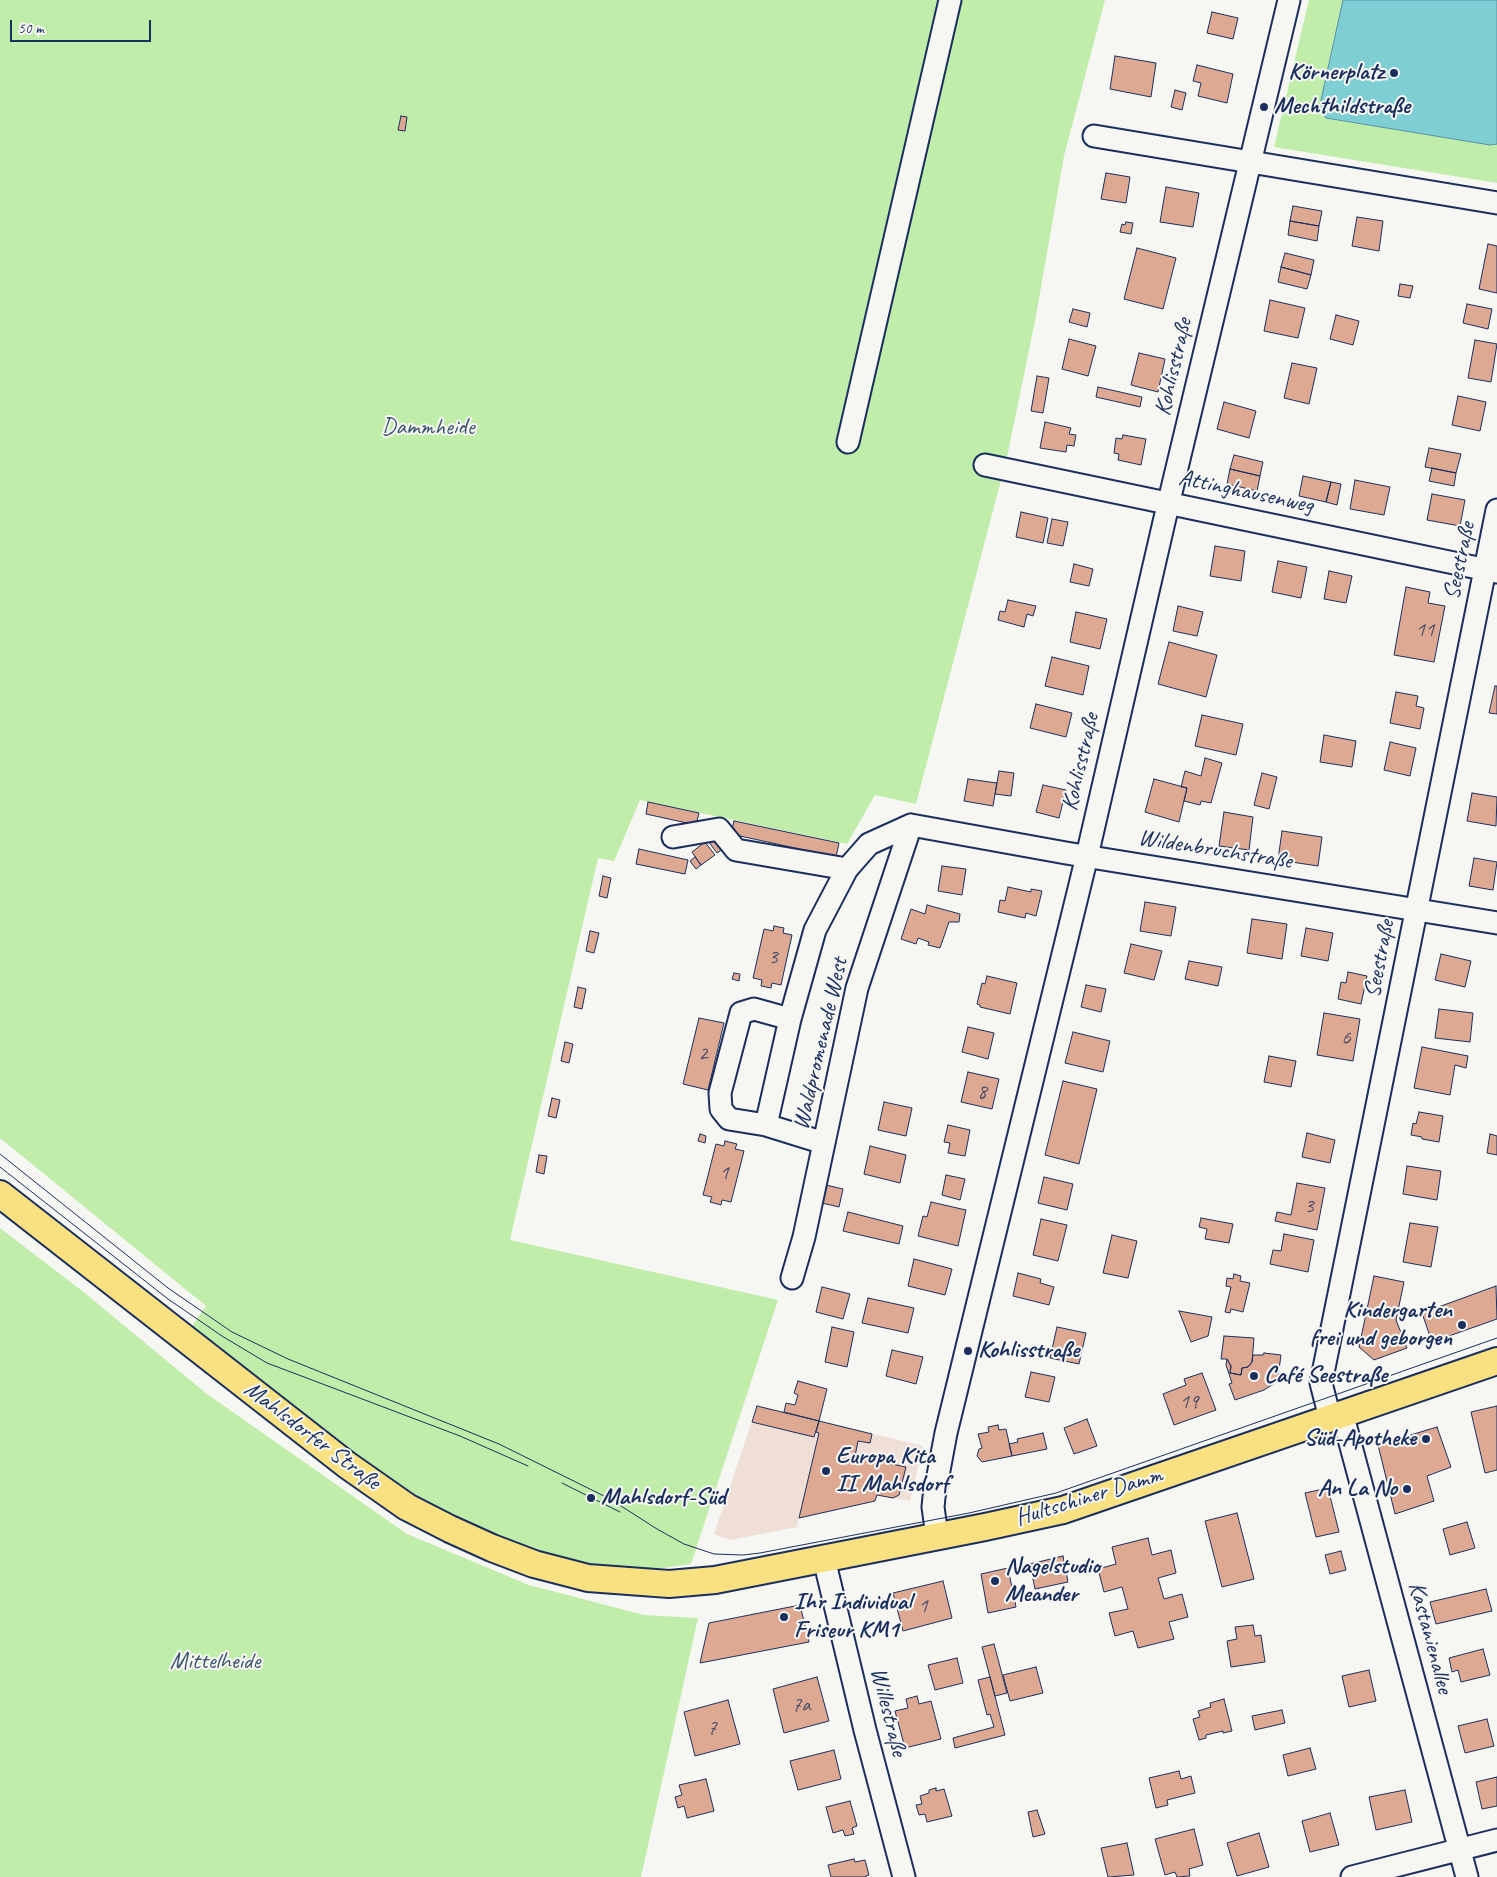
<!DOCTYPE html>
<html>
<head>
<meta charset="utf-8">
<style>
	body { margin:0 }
	#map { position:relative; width:1497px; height:1877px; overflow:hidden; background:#f6f6f2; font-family:Caveat,sans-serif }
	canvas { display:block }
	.scale { position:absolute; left:10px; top:20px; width:141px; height:22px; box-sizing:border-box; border:2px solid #1b2f5e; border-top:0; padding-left:6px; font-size:15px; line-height:18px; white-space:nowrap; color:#1b2f5e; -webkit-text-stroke:4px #f6f6f2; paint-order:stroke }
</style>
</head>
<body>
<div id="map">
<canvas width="1497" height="1877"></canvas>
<div class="scale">50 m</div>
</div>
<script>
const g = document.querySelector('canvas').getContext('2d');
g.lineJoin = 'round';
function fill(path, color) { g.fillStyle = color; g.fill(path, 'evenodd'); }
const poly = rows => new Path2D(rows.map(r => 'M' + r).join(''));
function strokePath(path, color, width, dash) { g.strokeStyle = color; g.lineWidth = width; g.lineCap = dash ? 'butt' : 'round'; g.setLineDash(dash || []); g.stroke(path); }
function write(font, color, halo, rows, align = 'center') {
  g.font = font + ' Caveat,sans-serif'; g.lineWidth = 4; g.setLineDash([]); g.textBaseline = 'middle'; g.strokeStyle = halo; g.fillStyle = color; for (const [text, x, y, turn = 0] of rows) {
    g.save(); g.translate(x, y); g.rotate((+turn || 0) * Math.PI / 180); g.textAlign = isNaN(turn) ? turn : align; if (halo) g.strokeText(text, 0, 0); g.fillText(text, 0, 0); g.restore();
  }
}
const built = poly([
	[757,1406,923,1446,910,1501,877,1495,875,1501,799,1518,797,1527,731,1540,714,1534]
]);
const green = poly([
	[0,0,1105,0,1064,156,1035,321,1007,457,916,804,875,795,847,844,640,800,614,861,598,858,510,1240,778,1300,691,1564,636,1572,535,1554,432,1511,379,1478,192,1326,206,1306,0,1138],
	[1309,0,1343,0,1319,109,1322,114,1326,118,1490,145,1497,144,1497,183,1274,147],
	[0,1228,81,1290,207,1394,407,1534,529,1585,644,1615,698,1618,641,1877,0,1877]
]);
const water = poly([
	[1343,0,1497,0,1497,144,1490,145,1326,118,1322,114,1319,109,1343,0]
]);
const building = poly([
	[1212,12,1238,18,1233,39,1207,33,1212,12],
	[1115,56,1156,63,1151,97,1110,89,1115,56],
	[1197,65,1233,74,1227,103,1198,96,1201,83,1193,81,1197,65],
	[1175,90,1186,93,1182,110,1171,107,1175,90],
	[401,116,407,117,405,131,398,130,401,116],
	[1106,173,1130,177,1126,203,1101,199,1106,173],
	[1166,187,1199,193,1193,227,1160,222,1166,187],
	[1293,206,1322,211,1319,226,1290,221,1293,206],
	[1357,217,1383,221,1379,251,1352,246,1357,217],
	[1290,221,1319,226,1317,241,1288,235,1290,221],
	[1126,222,1133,223,1131,234,1120,232,1122,224,1125,225,1126,222],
	[1488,244,1497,246,1497,293,1479,289,1488,244],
	[1137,248,1176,258,1163,309,1124,299,1137,248],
	[1285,253,1314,260,1311,275,1281,267,1285,253],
	[1281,267,1311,275,1307,289,1278,282,1281,267],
	[1400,284,1413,286,1410,298,1398,296,1400,284],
	[1270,300,1305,308,1298,338,1264,331,1270,300],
	[1467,304,1492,309,1488,329,1463,323,1467,304],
	[1073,309,1090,313,1087,327,1069,322,1073,309],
	[1336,315,1359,321,1353,345,1330,339,1336,315],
	[1069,339,1096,346,1088,376,1062,369,1069,339],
	[1475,340,1497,344,1491,382,1468,378,1475,340],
	[1139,353,1165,359,1158,392,1131,385,1139,353],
	[1292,363,1317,368,1309,404,1284,398,1292,363],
	[1037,376,1049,378,1043,413,1031,411,1037,376],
	[1098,387,1142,397,1140,407,1096,397,1098,387],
	[1458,396,1486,402,1480,431,1452,425,1458,396],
	[1224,402,1256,411,1249,438,1217,429,1224,402],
	[1045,422,1071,428,1069,434,1076,435,1074,446,1067,445,1066,452,1040,448,1045,422],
	[1123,435,1146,439,1141,465,1118,460,1119,454,1114,453,1116,438,1122,439,1123,435],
	[1429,448,1461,454,1456,473,1425,467,1429,448],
	[1234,455,1263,462,1260,476,1230,469,1234,455],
	[1432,468,1456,473,1454,486,1429,481,1432,468],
	[1230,469,1260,476,1257,491,1227,484,1230,469],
	[1303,476,1331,482,1326,502,1299,496,1303,476],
	[1355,480,1390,487,1384,515,1350,509,1355,480],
	[1331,482,1341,484,1337,505,1326,502,1331,482],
	[1432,494,1465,500,1460,526,1427,520,1432,494],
	[1021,512,1048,518,1043,543,1016,537,1021,512],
	[1052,519,1068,522,1063,546,1047,543,1052,519],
	[1215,546,1245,551,1241,581,1210,576,1215,546],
	[1278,561,1307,567,1301,598,1272,592,1278,561],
	[1074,564,1093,569,1089,586,1070,582,1074,564],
	[1329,571,1352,576,1346,603,1324,599,1329,571],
	[1406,587,1430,592,1428,603,1445,606,1434,662,1394,655,1406,587],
	[1008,600,1036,606,1033,616,1027,614,1024,627,998,620,1000,611,1005,612,1008,600],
	[1178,606,1203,612,1197,636,1173,631,1178,606],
	[1076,612,1107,619,1100,649,1070,642,1076,612],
	[1169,642,1217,655,1206,697,1158,684,1169,642],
	[1052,657,1089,666,1083,695,1045,686,1052,657],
	[1495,686,1497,686,1497,714,1489,713,1495,686],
	[1396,692,1418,696,1416,706,1424,708,1420,729,1390,723,1396,692],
	[1036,704,1072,713,1066,737,1030,728,1036,704],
	[1202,715,1243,724,1236,755,1195,746,1202,715],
	[1324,735,1356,741,1352,767,1320,762,1324,735],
	[1390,742,1416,748,1410,776,1384,770,1390,742],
	[1205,758,1222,763,1211,803,1201,801,1200,805,1184,801,1187,788,1181,787,1185,771,1201,776,1205,758],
	[999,771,1014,773,1011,796,995,794,999,771],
	[1262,773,1277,777,1269,809,1254,805,1262,773],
	[968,779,997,783,993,806,964,801,968,779],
	[1154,779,1187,788,1179,822,1145,812,1154,779],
	[1043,785,1066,790,1059,818,1036,812,1043,785],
	[1472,793,1497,797,1496,826,1467,821,1472,793],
	[648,802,699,813,696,825,646,814,648,802],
	[1224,812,1253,817,1249,850,1219,846,1224,812],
	[734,821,839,843,836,857,731,834,734,821],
	[1282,831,1322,837,1318,866,1278,860,1282,831],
	[714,836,724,848,717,853,708,841,714,836],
	[705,842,715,855,701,865,692,852,705,842],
	[639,849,688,860,685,874,636,864,639,849],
	[695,857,701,865,696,869,690,861,695,857],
	[1474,858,1497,862,1493,890,1469,886,1474,858],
	[942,866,966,869,962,895,938,891,942,866],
	[603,876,611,878,607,898,599,896,603,876],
	[1008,887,1031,892,1031,889,1042,891,1036,916,1026,913,1025,918,998,912,1000,900,1005,901,1008,887],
	[1145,902,1176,907,1171,936,1140,931,1145,902],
	[927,905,960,914,959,922,949,922,940,948,928,945,929,942,918,938,916,944,901,939,911,909,925,914,927,905],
	[1252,919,1287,924,1282,959,1247,953,1252,919],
	[774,926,784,928,783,933,792,935,781,985,772,983,771,988,761,986,762,980,753,978,764,929,773,931,774,926],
	[1306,928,1333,933,1328,961,1301,956,1306,928],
	[590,931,599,933,594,953,586,951,590,931],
	[1131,944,1162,951,1154,980,1124,973,1131,944],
	[1441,954,1471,961,1465,987,1435,980,1441,954],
	[1189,961,1222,967,1218,986,1185,979,1189,961],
	[1348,972,1367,976,1361,1004,1338,999,1341,982,1346,983,1348,972],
	[734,973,740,974,739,981,732,979,734,973],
	[987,976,1017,983,1010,1014,980,1007,980,1005,977,1004,982,983,985,984,987,976],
	[1086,985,1106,989,1101,1012,1081,1007,1086,985],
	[578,987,586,989,582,1009,574,1007,578,987],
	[1439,1009,1473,1013,1470,1042,1435,1038,1439,1009],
	[1324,1013,1360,1019,1353,1061,1317,1055,1324,1013],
	[699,1018,724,1023,708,1090,683,1084,699,1018],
	[968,1027,994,1033,988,1059,962,1052,968,1027],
	[1073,1032,1110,1041,1103,1072,1065,1063,1073,1032],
	[565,1042,573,1044,569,1063,561,1061,565,1042],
	[1422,1047,1468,1056,1466,1068,1455,1065,1450,1095,1414,1088,1422,1047],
	[1269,1056,1296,1061,1291,1087,1264,1082,1269,1056],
	[968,1072,999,1079,992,1109,961,1102,968,1072],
	[1063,1081,1097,1089,1079,1164,1045,1155,1063,1081],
	[552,1098,560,1100,556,1118,548,1116,552,1098],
	[884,1102,912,1108,906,1136,878,1130,884,1102],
	[1419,1112,1443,1116,1439,1142,1422,1139,1422,1137,1411,1135,1413,1123,1416,1124,1419,1112],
	[948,1125,970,1130,965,1156,948,1153,950,1143,944,1142,948,1125],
	[1307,1133,1335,1140,1330,1163,1302,1157,1307,1133],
	[700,1134,706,1136,705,1143,698,1141,700,1134],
	[1490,1134,1497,1136,1497,1155,1487,1153,1490,1134],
	[725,1141,737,1144,735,1149,744,1151,731,1202,722,1200,721,1205,710,1202,712,1197,703,1195,716,1144,724,1146,725,1141],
	[870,1146,906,1155,900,1183,864,1174,870,1146],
	[539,1155,547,1156,544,1174,536,1172,539,1155],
	[1407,1166,1441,1171,1437,1200,1403,1194,1407,1166],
	[946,1175,965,1179,960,1200,942,1195,946,1175],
	[1044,1177,1073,1184,1067,1210,1038,1203,1044,1177],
	[1297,1183,1325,1188,1317,1230,1275,1221,1277,1212,1291,1215,1297,1183],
	[826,1185,843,1189,839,1207,822,1203,826,1185],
	[931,1202,966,1210,958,1246,918,1236,923,1216,927,1217,931,1202],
	[848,1212,903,1226,899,1244,843,1231,848,1212],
	[1201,1218,1233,1224,1229,1243,1205,1239,1207,1229,1199,1227,1201,1218],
	[1041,1219,1067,1225,1058,1261,1033,1255,1041,1219],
	[1410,1223,1438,1227,1431,1267,1403,1262,1410,1223],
	[1284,1234,1314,1240,1308,1272,1270,1264,1273,1250,1281,1251,1284,1234],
	[1112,1235,1137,1241,1128,1278,1103,1273,1112,1235],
	[914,1259,952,1269,945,1295,908,1286,914,1259],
	[1018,1273,1041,1279,1040,1283,1054,1287,1049,1305,1013,1296,1018,1273],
	[1234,1274,1241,1276,1240,1281,1250,1283,1243,1312,1231,1309,1230,1313,1225,1312,1231,1287,1226,1286,1227,1278,1233,1279,1234,1274],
	[1374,1276,1404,1282,1396,1320,1407,1348,1374,1360,1359,1347,1374,1276],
	[1496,1286,1497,1319,1432,1342,1422,1313,1496,1286],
	[822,1287,850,1294,843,1319,816,1312,822,1287],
	[868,1298,914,1308,908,1333,862,1323,868,1298],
	[1179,1311,1212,1317,1208,1336,1191,1342,1179,1311],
	[832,1327,854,1332,847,1367,825,1362,832,1327],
	[1057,1327,1086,1333,1079,1364,1050,1358,1057,1327],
	[1224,1336,1254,1338,1252,1362,1248,1367,1242,1368,1241,1375,1230,1373,1231,1366,1227,1359,1221,1359,1224,1336],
	[892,1350,923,1357,916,1384,886,1376,892,1350],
	[1264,1353,1281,1355,1278,1377,1275,1383,1264,1390,1235,1400,1229,1384,1232,1383,1226,1365,1227,1359,1231,1366,1230,1373,1241,1375,1242,1368,1248,1367,1252,1362,1253,1355,1263,1355,1264,1353],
	[1031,1372,1055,1377,1049,1402,1025,1397,1031,1372],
	[1202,1373,1216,1410,1174,1425,1163,1394,1186,1385,1184,1379,1202,1373],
	[798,1381,827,1389,819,1421,784,1412,786,1403,795,1405,798,1395,794,1393,798,1381],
	[757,1406,819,1421,814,1437,752,1422,757,1406],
	[1497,1406,1497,1470,1485,1473,1471,1412,1497,1406],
	[1087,1419,1097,1446,1074,1454,1064,1428,1087,1419],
	[819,1421,872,1434,870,1443,858,1441,855,1456,906,1467,899,1495,893,1498,877,1495,875,1501,799,1518,819,1433,816,1432,819,1421],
	[998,1425,999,1430,1006,1429,1012,1456,982,1462,977,1456,979,1449,982,1448,978,1434,989,1432,988,1427,998,1425],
	[1437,1427,1451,1467,1427,1476,1434,1501,1395,1514,1378,1445,1437,1427],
	[1043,1433,1047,1449,1012,1456,1009,1444,1018,1442,1017,1439,1043,1433],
	[1328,1488,1339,1532,1316,1537,1305,1493,1328,1488],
	[1237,1513,1254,1579,1222,1587,1205,1521,1237,1513],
	[1467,1522,1475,1548,1450,1555,1443,1529,1467,1522],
	[1148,1538,1152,1555,1171,1550,1176,1573,1158,1578,1164,1599,1182,1594,1188,1617,1169,1622,1174,1639,1138,1648,1133,1631,1115,1636,1109,1613,1128,1609,1122,1587,1104,1592,1098,1569,1116,1564,1112,1547,1148,1538],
	[1341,1551,1346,1570,1330,1574,1325,1555,1341,1551],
	[1063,1556,1068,1582,1035,1589,1030,1564,1063,1556],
	[1008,1568,1016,1607,988,1613,981,1574,1008,1568],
	[943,1581,952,1618,903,1631,893,1593,943,1581],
	[1486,1589,1492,1611,1436,1624,1430,1602,1486,1589],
	[800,1605,809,1642,700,1663,709,1623,800,1605],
	[1253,1625,1255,1636,1261,1635,1265,1662,1231,1667,1227,1641,1237,1639,1235,1627,1253,1625],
	[994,1644,1007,1693,995,1696,982,1647,994,1644],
	[1483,1649,1490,1675,1461,1682,1458,1670,1452,1672,1449,1658,1483,1649],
	[957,1658,963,1683,935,1690,928,1665,957,1658],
	[1036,1667,1043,1693,1010,1701,1003,1675,1036,1667],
	[1369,1670,1376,1701,1349,1707,1342,1676,1369,1670],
	[817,1677,829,1721,784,1733,773,1689,817,1677],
	[990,1677,1005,1735,955,1748,953,1738,994,1727,990,1714,987,1715,978,1680,990,1677],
	[917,1696,919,1704,931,1701,941,1739,905,1748,895,1711,908,1708,906,1699,917,1696],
	[1224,1699,1232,1731,1223,1733,1223,1731,1206,1735,1206,1738,1199,1740,1193,1719,1200,1717,1198,1711,1211,1707,1210,1703,1224,1699],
	[728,1700,740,1744,695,1756,684,1712,728,1700],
	[1282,1710,1285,1723,1255,1730,1252,1716,1282,1710],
	[1487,1719,1494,1746,1465,1753,1458,1726,1487,1719],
	[1310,1748,1316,1769,1288,1776,1283,1755,1310,1748],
	[834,1750,841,1779,798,1790,790,1761,834,1750],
	[1179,1771,1181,1779,1191,1776,1195,1793,1167,1800,1168,1805,1156,1808,1149,1778,1179,1771],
	[1497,1777,1497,1806,1482,1809,1476,1782,1497,1777],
	[706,1779,714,1811,687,1818,684,1806,678,1808,675,1797,682,1795,679,1785,706,1779],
	[936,1788,936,1791,944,1789,952,1816,927,1822,925,1814,919,1815,916,1805,922,1804,920,1796,929,1793,929,1790,936,1788],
	[1405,1790,1412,1822,1376,1830,1369,1797,1405,1790],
	[850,1801,857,1826,852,1828,854,1834,845,1836,843,1830,833,1833,826,1807,850,1801],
	[1037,1810,1045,1834,1033,1837,1028,1812,1037,1810],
	[1330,1813,1339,1845,1310,1852,1302,1821,1330,1813],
	[1194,1829,1203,1865,1189,1869,1190,1876,1177,1877,1175,1872,1165,1875,1155,1839,1194,1829],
	[1259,1833,1269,1867,1237,1876,1227,1843,1259,1833],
	[1127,1843,1134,1875,1108,1877,1101,1848,1127,1843],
	[854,1859,855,1862,865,1860,869,1875,866,1876,866,1877,831,1877,828,1865,854,1859]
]);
const minor = poly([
	[1094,136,1497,203],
	[848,442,950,0],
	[985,465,1497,572],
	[673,837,719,829,736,850,847,869],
	[790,1019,754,1009,741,1013,720,1093,721,1109,729,1119,766,1125,824,1143],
	[766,1125,790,1019,815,930,847,869,869,844,911,825,1066,853,1497,923],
	[792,1278,804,1237,857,988,911,825],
	[1342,1413,1467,1877],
	[1330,1418,1321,1383,1497,510],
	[937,1536,933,1507,934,1497,946,1433,1087,856,1164,522,1289,0],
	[824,1559,865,1730,904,1877],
	[1352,1877,1497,1840]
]);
const major = poly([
	[0,1194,347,1465,407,1507,450,1529,492,1548,534,1564,588,1578,669,1584,715,1580,985,1527,1063,1510,1497,1361]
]);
const tram = poly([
	[0,1154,168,1288,232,1332,288,1359,499,1444,610,1499,657,1529,684,1544,714,1554,743,1555,760,1553,969,1513,1056,1493,1497,1338],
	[0,1167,168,1299,222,1336,267,1363,460,1436,528,1466],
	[562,1483,620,1512]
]);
const markers = [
	[1394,73,5,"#1b2f5e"],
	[1264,107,5,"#1b2f5e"],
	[1462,1325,5,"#1b2f5e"],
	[968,1351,5,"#1b2f5e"],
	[1254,1376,5,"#1b2f5e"],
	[1426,1439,5,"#1b2f5e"],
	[826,1471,5,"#1b2f5e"],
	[1407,1489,5,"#1b2f5e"],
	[591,1498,5,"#1b2f5e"],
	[995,1581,5,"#1b2f5e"],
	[784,1617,5,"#1b2f5e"]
];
const numberNames = [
	["11",1425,630],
	["3",773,957],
	["6",1346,1038],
	["2",703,1054],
	["8",982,1092],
	["1",724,1173],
	["3",1309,1206],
	["19",1189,1402],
	["1",923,1606],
	["7a",801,1705],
	["7",712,1728]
];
const poiNames = [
	["Körnerplatz",1384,73,"right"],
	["Mechthildstraße",1274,107],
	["Kindergarten",1452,1311,"right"],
	["frei und geborgen",1452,1339,"right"],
	["Kohlisstraße",978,1351],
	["Café Seestraße",1264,1376],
	["Süd-Apotheke",1416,1439,"right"],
	["Europa Kita",836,1457],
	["II Mahlsdorf",836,1485],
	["An La No",1397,1489,"right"],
	["Mahlsdorf-Süd",601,1498],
	["Nagelstudio",1005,1567],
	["Meander",1005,1595],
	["Ihr Individual",794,1603],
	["Friseur KM1",794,1631]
];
const streetNames = [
	["Kohlisstraße",1174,367,-77],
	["Attinghausenweg",1246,492,12],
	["Seestraße",1460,561,-78],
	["Kohlisstraße",1081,762,-77],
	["Wildenbruchstraße",1215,850,9],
	["Seestraße",1380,959,-79],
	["Waldpromenade West",821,1044,-77],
	["Mahlsdorfer Straße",312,1436,37],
	["Hultschiner Damm",1089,1497,-17],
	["Kastanienallee",1430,1638,75],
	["Willestraße",888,1712,76]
];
const parkNames = [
	["Dammheide",428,428],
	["Mittelheide",215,1662]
];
fill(built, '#efdfd6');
fill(green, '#c1edaa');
fill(water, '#7ecfd4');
strokePath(water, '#568fa5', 1);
fill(building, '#dea993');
strokePath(building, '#1b2f5e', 1);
strokePath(minor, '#1b2f5e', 25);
strokePath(major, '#1b2f5e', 30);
strokePath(minor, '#f6f6f2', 21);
strokePath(major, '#f9e181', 26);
strokePath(tram, '#1b2f5e', 1);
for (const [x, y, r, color] of markers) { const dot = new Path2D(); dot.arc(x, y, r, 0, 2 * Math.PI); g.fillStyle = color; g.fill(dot); strokePath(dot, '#f6f6f2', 2); }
write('21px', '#4c4e6b', null, numberNames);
write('bold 24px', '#1b2f5e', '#f6f6f2', poiNames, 'left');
write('24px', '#1b2f5e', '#f6f6f2', streetNames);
write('24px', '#3c556d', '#f6f6f2', parkNames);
</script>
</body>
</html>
